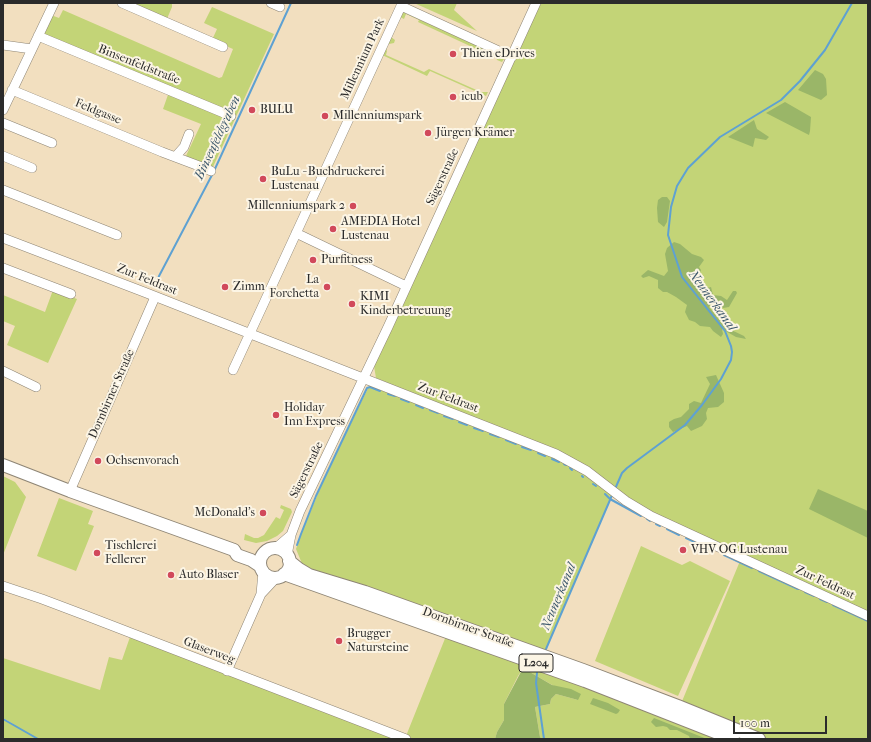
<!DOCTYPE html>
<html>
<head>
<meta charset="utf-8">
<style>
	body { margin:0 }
	#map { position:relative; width:871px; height:742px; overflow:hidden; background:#f2dfbf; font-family:"IM FELL French Canon",serif }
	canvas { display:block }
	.frame { position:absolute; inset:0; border:4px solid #2b2b2b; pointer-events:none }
	.scale { position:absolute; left:733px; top:716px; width:94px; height:18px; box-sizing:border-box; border:2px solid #2b2b2b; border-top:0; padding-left:5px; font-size:12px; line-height:14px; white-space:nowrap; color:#2b2b2b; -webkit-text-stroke:3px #fcf5e5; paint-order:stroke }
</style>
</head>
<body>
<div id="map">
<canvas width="871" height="742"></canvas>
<div class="frame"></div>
<div class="scale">100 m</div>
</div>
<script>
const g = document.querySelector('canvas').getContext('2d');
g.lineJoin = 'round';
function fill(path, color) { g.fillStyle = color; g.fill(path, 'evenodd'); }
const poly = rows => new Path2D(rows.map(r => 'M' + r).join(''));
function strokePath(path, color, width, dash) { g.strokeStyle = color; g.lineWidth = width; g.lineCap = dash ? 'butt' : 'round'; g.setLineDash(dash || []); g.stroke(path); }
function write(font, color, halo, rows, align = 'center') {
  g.font = font + ' "IM FELL French Canon",serif'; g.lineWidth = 4; g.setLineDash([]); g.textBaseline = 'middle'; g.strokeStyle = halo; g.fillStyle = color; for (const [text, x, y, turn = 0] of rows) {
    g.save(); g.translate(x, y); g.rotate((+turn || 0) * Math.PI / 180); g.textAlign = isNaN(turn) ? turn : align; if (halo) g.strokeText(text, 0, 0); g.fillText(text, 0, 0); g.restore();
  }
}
const green = poly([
	[126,3,172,3,172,7,166,21],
	[414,3,457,3,454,10,477,31],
	[538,3,868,3,868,739,542,739,540,737,535,707,550,704,551,699,556,694,578,700,523,668,518,676,504,704,504,720,497,732,495,739,414,739,406,736,446,636,678,711,740,561,642,508,566,456,376,378,374,366],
	[212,7,274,34,212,169,185,158,201,124,163,109,170,89,44,35,51,15,59,18,63,10,219,78,222,77,233,49,212,40,217,29,204,23],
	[402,13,405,13,502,57,504,59,502,62,497,60,496,58,418,22,419,20,406,14,404,19,400,17,391,37,395,40,394,43,389,44,388,42],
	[386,48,387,51,386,55,424,72,429,69,481,92,488,92,486,96,430,71,427,76,380,54],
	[53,290,77,299,48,363,7,345,15,326,3,321,3,295,45,312],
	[370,384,561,458,613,494,545,652,349,585,303,566,296,549,301,534,327,472],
	[3,476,15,482,26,497,3,555],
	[59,498,93,511,88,524,94,526,76,571,37,556],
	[281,505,291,509,292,512,283,531,277,536,267,541,256,543,244,540,245,534,254,538,258,538,264,535,276,517,280,519,284,510,280,508],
	[641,546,682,565,690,561,730,581,678,696,595,661],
	[130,637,400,739,3,739,3,719,15,725,3,718,3,658,100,690,109,657,122,660]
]);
const forest = poly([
	[815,70,823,74,826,79,827,95,821,100,798,90],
	[785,102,811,117,810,131,809,135,766,113],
	[754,120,757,129,769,137,766,140,755,138,753,147,728,137],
	[662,197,667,197,670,201,667,222,664,227,658,222,657,208,658,200],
	[674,242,680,244,692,254,701,257,704,260,699,267,701,270,698,279,704,289,711,287,713,295,721,296,727,300,733,291,736,291,737,293,729,307,723,308,711,303,709,307,725,327,744,336,746,339,736,337,722,329,723,334,721,337,713,331,710,327,700,326,695,322,689,320,685,312,687,305,676,297,667,292,663,292,658,288,658,280,649,276,643,278,641,276,648,270,664,276,668,271,665,254,667,248],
	[716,375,724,393,724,402,718,407,708,408,706,413,707,419,702,426,691,431,687,426,673,432,669,427,669,422,674,419,681,417,689,409,689,404,694,401,701,403,710,384,706,377],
	[818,489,868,511,868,538,809,509],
	[523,668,552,685,571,689,581,694,578,700,556,694,551,699,550,704,535,707,540,737,542,739,495,739,497,732,504,720,504,704],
	[593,698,608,703,620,710,618,713,616,714,590,704],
	[654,718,707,739,690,739,689,736,677,730,670,730,667,727,663,726,656,727,651,722]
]);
const stream = poly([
	[214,171,291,3],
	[158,278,212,175],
	[388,394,395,396],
	[401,399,409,402],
	[416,405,423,408],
	[430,410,438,413],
	[444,416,453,419],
	[459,422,467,425],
	[474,428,483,431],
	[490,434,499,437],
	[506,440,516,444],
	[522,447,531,450],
	[538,453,545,456],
	[552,459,559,462],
	[564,464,566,465],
	[570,468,572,470],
	[582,476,583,477],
	[593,484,596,486],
	[615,489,622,473,627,468,685,425,702,405,721,379,731,360,732,352,731,346,725,331,682,277,668,235,671,207,677,186,688,168,720,137,781,100,800,81,825,50,852,3],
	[605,494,610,499,641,516],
	[647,519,650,521],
	[656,524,660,526],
	[667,529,679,535],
	[686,538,712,550],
	[297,545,301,534,316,496,367,388,370,387,380,391],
	[724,555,752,568],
	[759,571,798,589],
	[805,592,814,596],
	[820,599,827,602],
	[833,605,868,621],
	[546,649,613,493],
	[537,673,536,683,544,739],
	[3,719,38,739]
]);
const minor = poly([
	[122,3,223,47],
	[271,3,280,7],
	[38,36,231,116],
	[3,45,32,49],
	[12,90,162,152,207,169,211,171],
	[3,110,54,3],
	[3,123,52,143],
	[3,156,32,168],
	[175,157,184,147,189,134],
	[3,190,117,235],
	[296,233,406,286],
	[3,238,144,292,556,454,587,471,626,501,651,516,868,616],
	[3,268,71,294],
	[233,370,401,6,512,57],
	[3,371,36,387],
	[70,491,155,297],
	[276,548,291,535],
	[287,555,291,535,300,511,388,327,536,3],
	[3,586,42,599,87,616,406,739],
	[261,594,263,572],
	[227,671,261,594,276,578]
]);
const major = poly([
	[3,465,70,491,234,550,237,555,251,560,260,566],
	'260 563a15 15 0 1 1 30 0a15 15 0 1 1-30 0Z',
	[289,561,299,569,309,575,365,592,583,670,678,706,759,739],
	[284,574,585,681,733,739]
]);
const markers = [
	[453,54,4,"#d1495b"],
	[453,97,4,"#d1495b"],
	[252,110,4,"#d1495b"],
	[325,116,4,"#d1495b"],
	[428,133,4,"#d1495b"],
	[263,179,4,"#d1495b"],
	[353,206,4,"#d1495b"],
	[333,229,4,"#d1495b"],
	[313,260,4,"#d1495b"],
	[225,287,4,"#d1495b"],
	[327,287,4,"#d1495b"],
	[352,304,4,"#d1495b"],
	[276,415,4,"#d1495b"],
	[98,461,4,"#d1495b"],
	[263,513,4,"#d1495b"],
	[683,550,4,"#d1495b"],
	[97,553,4,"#d1495b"],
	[171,575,4,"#d1495b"],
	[339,641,4,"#d1495b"]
];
const shields = [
	[536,663,34]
];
const shieldNames = [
	["L204",536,663]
];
const poiNames = [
	["Thien eDrives",461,54],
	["icub",461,97],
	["BULU",260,110],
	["Millenniumspark",333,116],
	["Jürgen Krämer",436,133],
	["BuLu - Buchdruckerei",271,172],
	["Lustenau",271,186],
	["Millenniumspark 2",345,206,"right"],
	["AMEDIA Hotel",341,222],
	["Lustenau",341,236],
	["Purfitness",321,260],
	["La",319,280,"right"],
	["Forchetta",319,294,"right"],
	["Zimm",233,287],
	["KIMI",360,297],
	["Kinderbetreuung",360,311],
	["Holiday",284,408],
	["Inn Express",284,422],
	["Ochsenvorach",106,461],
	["McDonald's",255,513,"right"],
	["Tischlerei",105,546],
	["Fellerer",105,560],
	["VHV OG Lustenau",691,550],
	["Auto Blaser",179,575],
	["Brugger",347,634],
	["Natursteine",347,648]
];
const streetNames = [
	["Millennium Park",363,59,-65],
	["Binsenfeldstraße",139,65,22],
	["Feldgasse",98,112,22],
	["Sägerstraße",443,177,-65],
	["Zur Feldrast",147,280,22],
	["Dornbirner Straße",112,394,-66],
	["Zur Feldrast",448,398,21],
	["Sägerstraße",307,470,-64],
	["Zur Feldrast",825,583,25],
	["Dornbirner Straße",468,628,20],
	["Glaserweg",209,651,21]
];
const waterNames = [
	["Binsenfeldgraben",218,138,-65],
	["Neunerkanal",712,301,54],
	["Neunerkanal",559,597,-67]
];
fill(green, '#c3d477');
fill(forest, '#9ab668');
strokePath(stream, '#5ea1d2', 2);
strokePath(minor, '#8e8575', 10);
strokePath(major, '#8e8575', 14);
strokePath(minor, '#fff', 9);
strokePath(major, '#fff', 12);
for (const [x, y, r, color] of markers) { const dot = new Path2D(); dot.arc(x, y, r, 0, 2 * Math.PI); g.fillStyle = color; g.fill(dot); strokePath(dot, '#fcf5e5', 1.5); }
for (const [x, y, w] of shields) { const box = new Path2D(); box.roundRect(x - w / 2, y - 9, w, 18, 3); g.fillStyle = '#fcf5e5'; g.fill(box); strokePath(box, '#2b2b2b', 1); }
write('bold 11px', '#2b2b2b', null, shieldNames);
write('12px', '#2b2b2b', '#fcf5e5', poiNames, 'left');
write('12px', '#2b2b2b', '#fcf5e5', streetNames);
write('italic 13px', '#3f5a6e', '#fcf5e5', waterNames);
</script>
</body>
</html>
